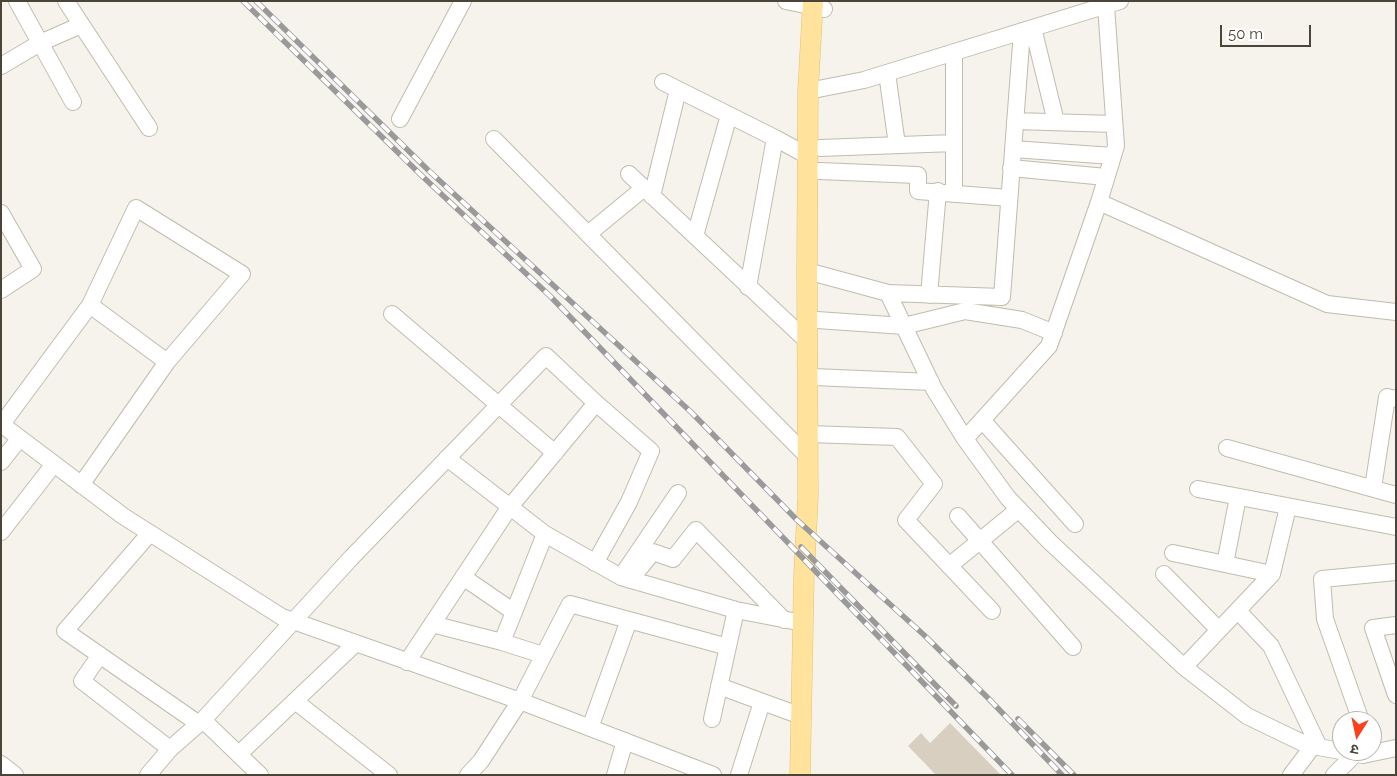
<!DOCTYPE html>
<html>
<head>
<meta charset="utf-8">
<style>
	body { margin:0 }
	#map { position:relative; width:1397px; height:776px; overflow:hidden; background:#f6f3ec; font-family:Raleway,"Noto Sans Devanagari",sans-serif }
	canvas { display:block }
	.frame { position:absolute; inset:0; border:2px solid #4b4439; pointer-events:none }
	.north { position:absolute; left:1332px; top:711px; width:50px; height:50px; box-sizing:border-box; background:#fff; border:1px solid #b7b4b0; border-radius:50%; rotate:190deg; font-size:14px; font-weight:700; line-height:20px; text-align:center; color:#4b4439 }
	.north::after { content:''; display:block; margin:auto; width:18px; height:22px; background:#fc3f1d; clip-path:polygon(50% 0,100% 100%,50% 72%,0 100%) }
	.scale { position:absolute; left:1220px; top:25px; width:91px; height:22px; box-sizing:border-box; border:2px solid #4b4439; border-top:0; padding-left:6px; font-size:15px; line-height:18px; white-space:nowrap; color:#4b4439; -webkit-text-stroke:4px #fff; paint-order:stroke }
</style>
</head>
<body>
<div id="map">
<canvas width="1397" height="776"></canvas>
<div class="frame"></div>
<div class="north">उ</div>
<div class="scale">50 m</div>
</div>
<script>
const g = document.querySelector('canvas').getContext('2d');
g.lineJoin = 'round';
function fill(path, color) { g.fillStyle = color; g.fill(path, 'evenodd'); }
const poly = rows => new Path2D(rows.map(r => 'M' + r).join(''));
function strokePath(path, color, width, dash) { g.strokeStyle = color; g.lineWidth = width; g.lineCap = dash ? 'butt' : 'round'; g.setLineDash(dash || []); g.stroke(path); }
const building = poly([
	[950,723,1001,775,936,775,908,746,921,733,930,743]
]);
const minor = poly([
	[17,1,73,102],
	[66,1,149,128],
	[786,1,824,9],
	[1033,28,1056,122],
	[954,52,954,193],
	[1,66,40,43,81,25],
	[887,73,897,145],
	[663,82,775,138,808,156],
	[808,91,864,80,1120,1],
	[400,119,463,1],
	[1015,121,1114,124],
	[494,139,808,457],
	[820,148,954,143],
	[1013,149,1113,156],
	[1011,168,1106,177],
	[819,171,918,175,918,191,1009,198],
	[629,174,806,340],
	[652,196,678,90],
	[1099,202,1327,304,1396,312],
	[1,213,33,269,1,290],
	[588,234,644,188],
	[695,236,729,115],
	[807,271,888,293,934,389,965,439,1008,498,1050,542,1184,667,1247,716,1307,745,1363,755,1396,748],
	[748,287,775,138],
	[888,293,1002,297,1022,31],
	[929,295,938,191],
	[90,305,167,362],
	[392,314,555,453],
	[817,320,904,326,965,311,1022,320,1054,333],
	[813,377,931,382],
	[982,420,1075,524],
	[1,424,123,516,282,617,520,701,713,775],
	[2,424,90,305,136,208,242,274,167,362,81,485],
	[808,434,897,437,934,484,906,520,992,611],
	[965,439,1049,346,1099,202,1116,146,1106,6],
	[1227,448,1396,495],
	[447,458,545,534,621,577,736,610,803,623],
	[1,462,20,438],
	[1373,488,1387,397,1396,399],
	[1198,489,1396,527],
	[958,516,1073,647],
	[1,532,54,464],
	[150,533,65,631,199,724],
	[1173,553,1272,574],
	[1225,564,1238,497],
	[949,566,1019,509],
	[623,574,678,493],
	[1164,574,1219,630],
	[463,577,514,612],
	[630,580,653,552,673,559,696,530,784,620],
	[1238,611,1271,646,1319,747],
	[432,624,502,642,543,655],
	[1396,625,1373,628,1396,695],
	[502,642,545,534],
	[100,655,82,681,170,749],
	[407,662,509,508,596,403],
	[1184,667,1272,574,1288,507],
	[719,686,801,716],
	[295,701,389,775],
	[712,719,736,610],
	[203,720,260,775],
	[1361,721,1325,619,1322,579,1396,572],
	[590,728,629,620],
	[239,754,356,643],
	[1,764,15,775],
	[148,775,170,749,203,720,351,558,546,356,596,403,651,451,629,502,595,563],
	[468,775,481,761,520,701,570,604,728,647],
	[615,775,625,741],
	[739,775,762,702],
	[1291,775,1313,746],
	[1334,775,1355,754]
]);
const major = poly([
	[800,775,804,574,808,498,807,271,808,91,813,1]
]);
const rail = poly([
	[243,1,421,175,550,296,1012,775],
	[256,1,428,170,691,412,797,520,924,635,988,698,1062,775],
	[801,547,956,706],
	[1018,719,1074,775]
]);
fill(building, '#d8cfc1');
strokePath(minor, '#c2bbae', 18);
strokePath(major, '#e6c16a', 21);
strokePath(minor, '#fff', 16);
strokePath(major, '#ffe39c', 20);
strokePath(rail, '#9a9a9a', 5.5);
strokePath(rail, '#fff', 4, [11]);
</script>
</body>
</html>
